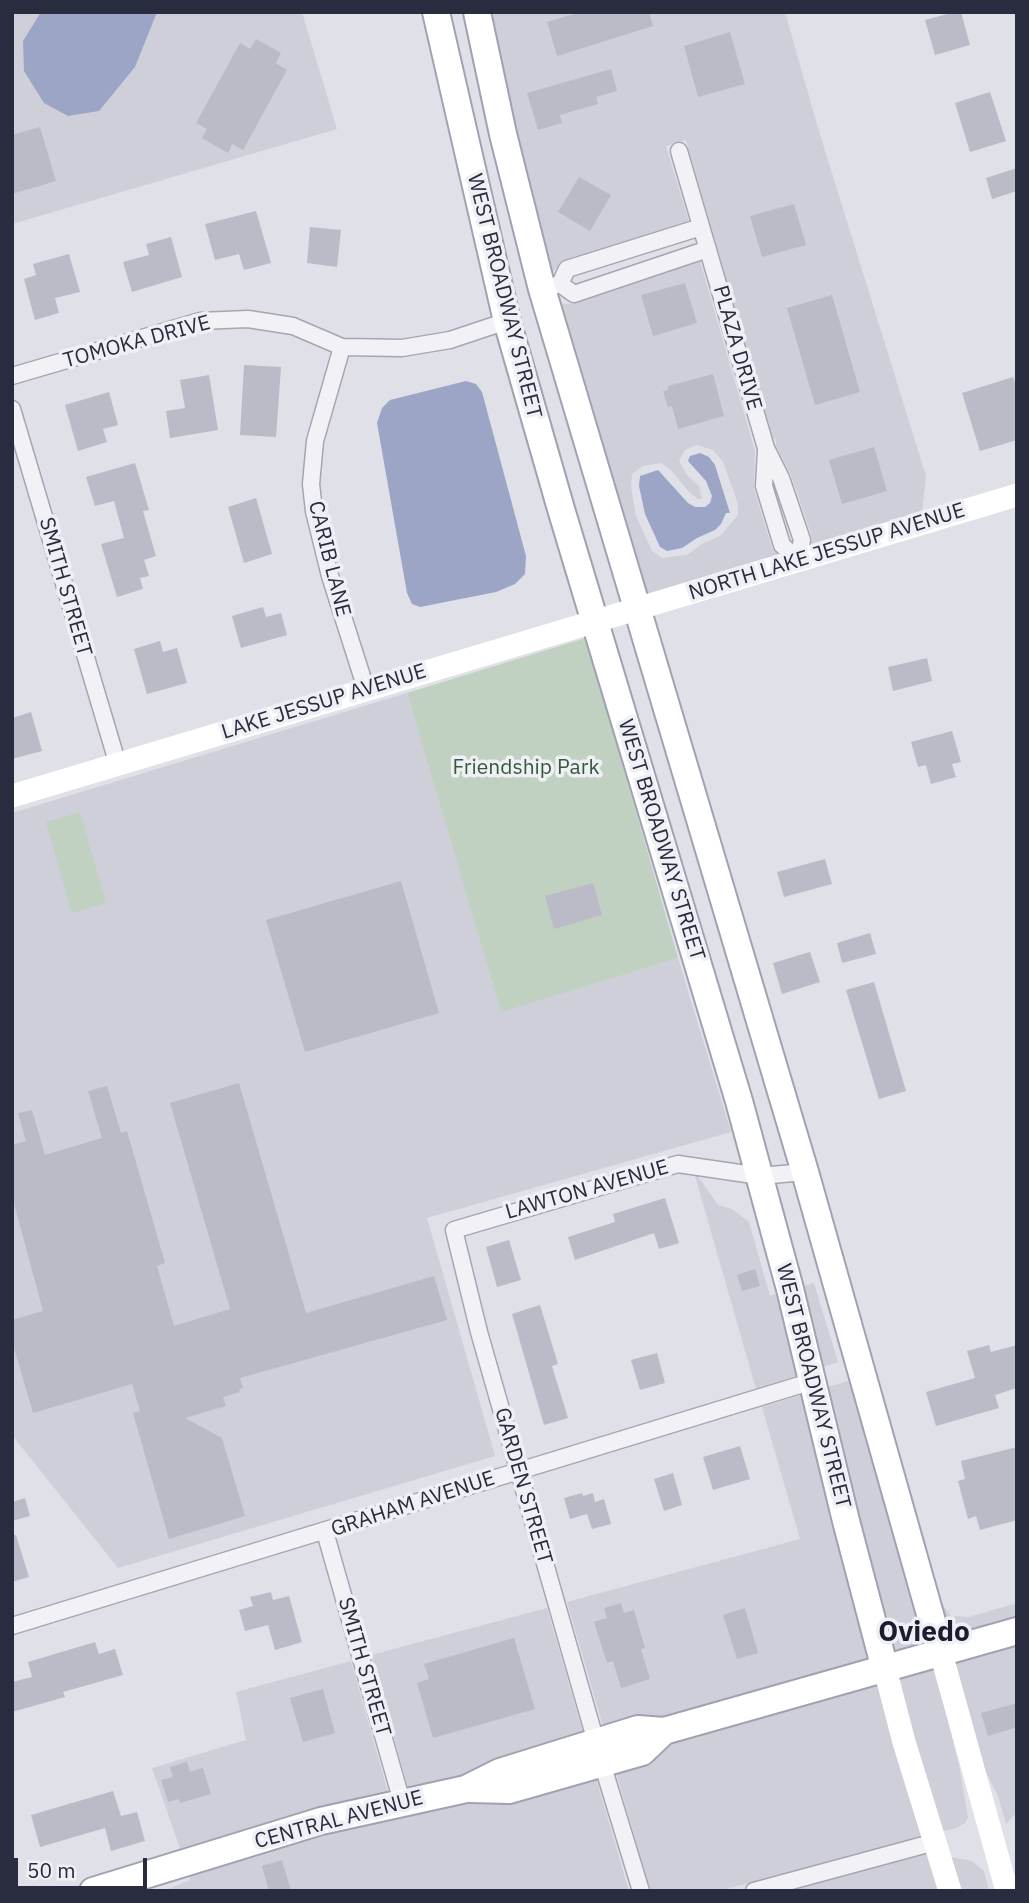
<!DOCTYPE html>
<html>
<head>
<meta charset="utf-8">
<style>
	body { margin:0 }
	#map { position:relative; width:1029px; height:1903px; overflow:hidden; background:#dfe0e8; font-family:"IBM Plex Sans",sans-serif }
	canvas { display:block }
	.frame { position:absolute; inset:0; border:14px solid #292b3e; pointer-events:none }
	.scale { position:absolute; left:14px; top:1858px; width:133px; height:32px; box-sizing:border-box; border:4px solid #292b3e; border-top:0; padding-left:9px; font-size:21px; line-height:24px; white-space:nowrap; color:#292b3e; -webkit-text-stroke:5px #eff0f5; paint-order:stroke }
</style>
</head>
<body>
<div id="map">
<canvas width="1029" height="1903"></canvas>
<div class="frame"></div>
<div class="scale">50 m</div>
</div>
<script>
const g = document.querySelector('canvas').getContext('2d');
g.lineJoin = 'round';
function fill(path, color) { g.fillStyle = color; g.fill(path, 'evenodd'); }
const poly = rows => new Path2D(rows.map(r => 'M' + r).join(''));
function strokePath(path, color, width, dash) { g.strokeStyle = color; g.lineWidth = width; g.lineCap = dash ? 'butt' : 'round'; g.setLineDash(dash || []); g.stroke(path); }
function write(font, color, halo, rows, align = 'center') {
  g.font = font + ' "IBM Plex Sans",sans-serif'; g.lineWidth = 7; g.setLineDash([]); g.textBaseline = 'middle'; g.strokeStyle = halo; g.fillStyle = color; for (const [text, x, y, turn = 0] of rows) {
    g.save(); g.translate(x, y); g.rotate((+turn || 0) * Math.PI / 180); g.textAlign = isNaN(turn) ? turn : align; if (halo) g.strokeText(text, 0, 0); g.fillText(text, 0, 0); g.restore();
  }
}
const built = poly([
	[12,12,302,12,337,129,12,224],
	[469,12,785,12,818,128,926,476,922,514,811,547,812,537,791,475,776,446,776,439,773,439,686,140,666,146,689,222,561,263,549,276],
	[700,261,755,451,754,489,772,548,779,556,644,597,558,305,573,303],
	[697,445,713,450,723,462,738,504,738,515,720,536,702,544,687,555,662,558,652,551,636,516,631,487,632,474,643,466,661,463,671,470,689,492,698,499,702,499,699,486,687,475,679,461,685,450],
	[407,693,501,1011,678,958,731,1132,427,1218,495,1456,118,1568,12,1435,12,813],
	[693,1169,718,1205,732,1209,749,1222,770,1296,814,1283,838,1362,756,1389],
	[854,1379,929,1647,667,1721,604,1730,567,1602,800,1539,762,1407],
	[939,1600,951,1616,969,1617,1017,1603,1017,1621,949,1641],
	[547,1608,584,1736,464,1779,409,1791,371,1655],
	[1017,1640,1017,1812,1006,1824,998,1796,979,1759,954,1659],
	[351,1661,389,1796,182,1854,152,1768,246,1740,236,1692],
	[934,1664,959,1765,968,1817,965,1823,956,1828,719,1891,651,1889,647,1880,615,1769,667,1741],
	[595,1775,629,1891,163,1891,190,1880,188,1871,323,1830],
	[930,1853,972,1861,984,1871,989,1891,788,1891]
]);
const green = poly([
	[586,638,678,958,501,1012,407,693],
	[80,812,106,903,72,913,46,822]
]);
const water = poly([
	[41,12,157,12,135,67,99,111,68,116,44,103,24,71,23,41],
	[466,381,476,384,482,392,526,556,525,574,515,584,496,592,420,607,412,604,407,593,377,423,382,408,390,400],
	[700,453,709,457,715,465,730,513,726,513,721,524,715,530,697,538,682,548,667,551,660,547,645,514,639,486,640,476,658,470,688,503,695,507,705,507,710,503,712,496,706,481,688,461,690,456]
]);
const building = poly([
	[581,12,649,12,653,26,557,56,547,22],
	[955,12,961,12,970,45,935,55,925,20],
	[730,32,745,84,698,97,684,46],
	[256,39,281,53,276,63,287,70,243,150,232,144,228,153,202,138,207,129,196,123,240,43,250,49],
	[611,69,617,91,596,97,598,104,560,115,562,123,538,130,527,93],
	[990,92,1006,141,970,152,955,103],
	[40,127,56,181,12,194,12,135],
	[1017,168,1017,191,992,199,986,178],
	[579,177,611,195,590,231,558,212],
	[794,204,806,245,762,257,750,216],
	[256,211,271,263,244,270,239,254,215,260,205,224],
	[310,227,341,230,337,267,307,263],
	[171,237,182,277,132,292,123,262,149,255,146,244],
	[69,254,80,292,55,298,59,313,35,320,24,279,36,275,33,264],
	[685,283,697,323,653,336,641,295],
	[832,295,860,392,815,405,787,308],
	[244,365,281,367,276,437,240,435],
	[713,374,724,416,678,429,672,406,668,407,663,391,668,390,668,386],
	[209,375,218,430,170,438,166,411,185,408,180,380],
	[1013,377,1017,388,1017,440,980,451,962,393],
	[109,392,118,425,103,429,107,442,78,451,65,405],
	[874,447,887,491,842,504,829,460],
	[135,463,149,510,143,511,156,556,144,560,149,576,140,578,143,589,117,597,101,544,124,538,114,501,95,506,86,477],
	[256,498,272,554,244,563,228,507],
	[263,607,266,617,281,613,287,635,241,648,232,616],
	[160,641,163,652,177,648,187,683,147,694,134,649],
	[927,658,932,681,893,691,888,667],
	[31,712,42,751,12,759,12,718],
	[952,731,961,762,952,764,956,777,931,784,926,765,918,767,911,742],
	[825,859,832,884,784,897,777,872],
	[401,881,439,1013,305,1052,266,920],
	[593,883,602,915,554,929,545,896],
	[870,933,876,954,842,963,837,943],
	[810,952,820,982,782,994,773,963],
	[874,982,906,1091,879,1099,846,990],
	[239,1083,306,1313,434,1276,447,1320,240,1378,243,1388,239,1389,240,1392,223,1397,226,1406,185,1418,222,1438,245,1516,169,1539,133,1413,140,1411,132,1384,33,1413,12,1341,12,1320,43,1311,12,1196,12,1145,26,1141,18,1113,32,1110,45,1155,102,1138,88,1091,107,1086,121,1133,127,1131,165,1263,157,1266,174,1326,230,1309,170,1103],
	[665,1198,679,1243,659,1249,654,1233,575,1260,568,1237,615,1222,613,1214],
	[509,1240,521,1280,497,1287,486,1247],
	[755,1269,760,1286,742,1291,737,1275],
	[540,1305,558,1364,552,1366,568,1418,544,1425,512,1314],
	[989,1345,991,1352,1017,1345,1017,1388,995,1395,999,1408,936,1426,926,1392,975,1378,967,1351],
	[657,1353,665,1383,640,1390,631,1360],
	[740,1446,750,1479,713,1490,703,1457],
	[1017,1447,1017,1520,980,1530,976,1516,968,1519,958,1481,965,1479,961,1461],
	[673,1473,682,1505,664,1511,654,1479],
	[582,1493,583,1496,593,1493,595,1502,604,1499,611,1524,592,1529,587,1514,570,1519,564,1498],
	[25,1498,30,1516,12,1521,12,1502],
	[12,1535,16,1535,29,1577,12,1582],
	[271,1592,273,1600,289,1596,302,1642,275,1650,268,1625,245,1631,239,1610,253,1606,250,1597],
	[621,1603,624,1613,634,1610,645,1648,641,1649,650,1679,621,1688,613,1661,607,1663,594,1622,607,1618,604,1608],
	[745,1608,758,1653,737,1659,723,1615],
	[514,1638,535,1709,433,1738,417,1683,429,1679,424,1664],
	[95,1642,99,1654,115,1649,123,1675,63,1692,65,1697,12,1712,12,1682,32,1677,28,1662],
	[323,1689,335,1733,303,1742,290,1698],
	[1017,1703,1017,1727,988,1736,981,1713],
	[187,1762,190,1772,203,1768,211,1794,180,1803,179,1799,168,1802,161,1780,173,1777,170,1767],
	[113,1791,121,1816,137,1812,145,1841,111,1851,105,1828,40,1847,31,1815],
	[282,1860,291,1891,269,1891,262,1866]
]);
const street = poly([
	[679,151,766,448,781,478,802,540,798,560],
	[560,284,567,269,701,227],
	[542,289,560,284,574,294,708,249],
	[342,347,315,441,311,484,314,511,330,576,366,689],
	[12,376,200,321,248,319,293,326,342,347,402,348,450,340,507,321],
	[12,409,118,765],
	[766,451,764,486,782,545,798,560],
	[325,1532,402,1802],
	[12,1626,813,1381],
	[596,1742,479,1332,454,1230,678,1164,760,1176,805,1172],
	[602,1763,641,1891],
	[754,1891,935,1842]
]);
const secondary = poly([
	[12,796,1017,495],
	[941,1653,1007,1891],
	[885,1669,904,1742,950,1891]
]);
const primary = poly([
	[436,12,507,321,561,509,739,1101,790,1289,846,1521,885,1669],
	[477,12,503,134,542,289,805,1172,941,1653],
	[469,1789,509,1790,642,1752,664,1731],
	[93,1891,321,1821,466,1789,500,1772,638,1729,664,1731,1017,1631]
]);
const streetNames = [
	["WEST BROADWAY STREET",504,296,76],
	["TOMOKA DRIVE",137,342,-15],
	["PLAZA DRIVE",737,348,74],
	["NORTH LAKE JESSUP AVENUE",827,552,-17],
	["CARIB LANE",329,559,76],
	["SMITH STREET",65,587,74],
	["LAKE JESSUP AVENUE",324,702,-17],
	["WEST BROADWAY STREET",661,840,73],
	["LAWTON AVENUE",587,1190,-16],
	["WEST BROADWAY STREET",813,1386,76],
	["GARDEN STREET",523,1486,74],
	["GRAHAM AVENUE",413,1504,-18],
	["SMITH STREET",364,1667,74],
	["CENTRAL AVENUE",339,1820,-15]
];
const parkNames = [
	["Friendship Park",526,768]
];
const districtNames = [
	["Oviedo",924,1633]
];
fill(built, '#cecfd9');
fill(green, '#c1d1c1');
fill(water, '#9ca5c5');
fill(building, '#babbc7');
strokePath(street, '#a5a6b2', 19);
strokePath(primary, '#9fa2b2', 30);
strokePath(street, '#f2f2f6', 16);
strokePath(secondary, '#fff', 23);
strokePath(primary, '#fff', 26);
write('21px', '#292b3e', '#eff0f5', streetNames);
write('21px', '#37593a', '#eff0f5', parkNames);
write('bold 28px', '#1b1c2f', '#eff0f5', districtNames);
</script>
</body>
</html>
